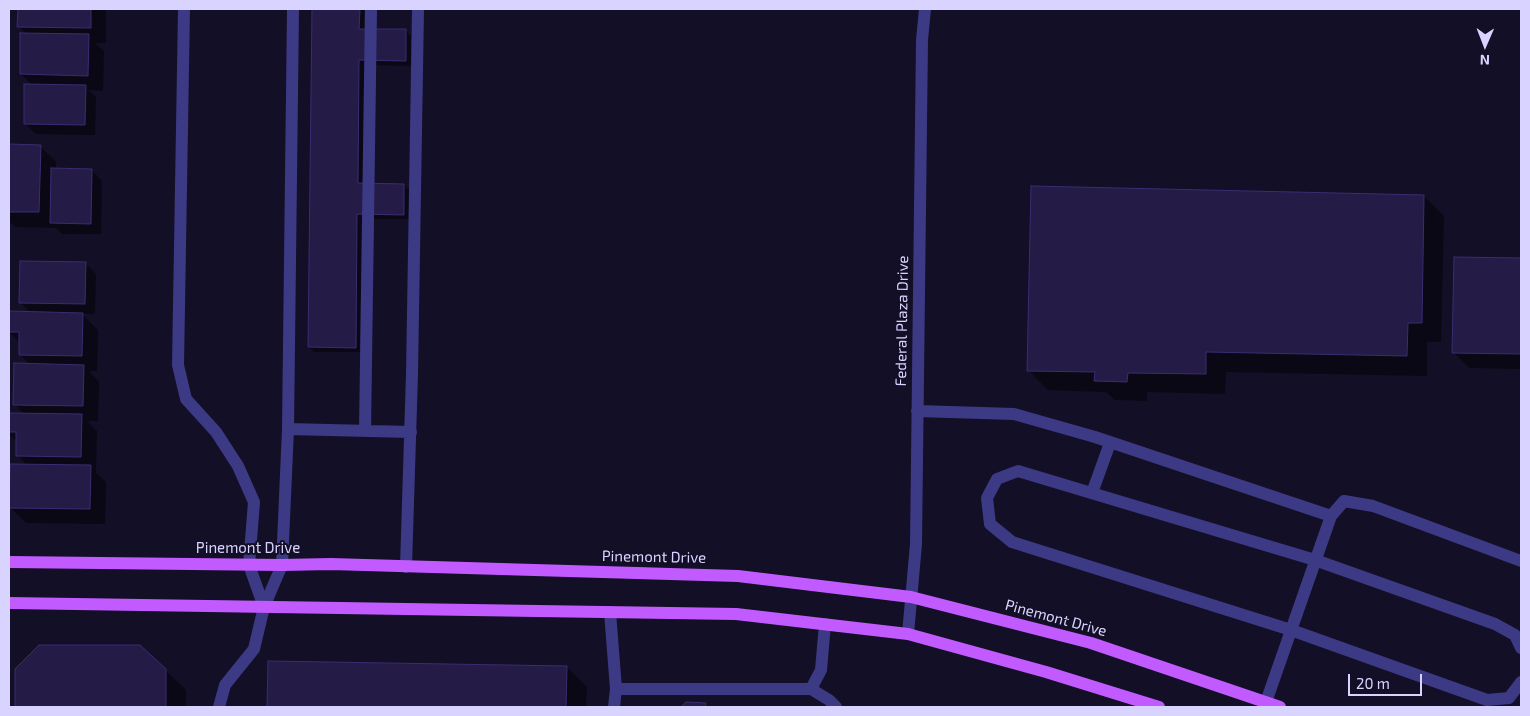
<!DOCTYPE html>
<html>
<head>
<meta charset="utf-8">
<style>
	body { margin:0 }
	#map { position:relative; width:1530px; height:716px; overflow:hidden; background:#130f26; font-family:"Exo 2",sans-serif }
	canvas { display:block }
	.frame { position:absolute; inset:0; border:10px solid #d9d4ff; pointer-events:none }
	.north { position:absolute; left:1460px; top:20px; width:50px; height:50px; -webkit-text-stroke:4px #130f26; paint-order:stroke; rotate:181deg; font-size:14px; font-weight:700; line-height:20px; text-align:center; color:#d9d4ff }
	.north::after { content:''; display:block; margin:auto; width:18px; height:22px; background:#d9d4ff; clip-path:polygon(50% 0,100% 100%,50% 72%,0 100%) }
	.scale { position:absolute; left:1348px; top:674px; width:74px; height:22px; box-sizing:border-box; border:2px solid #d9d4ff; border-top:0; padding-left:6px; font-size:15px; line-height:18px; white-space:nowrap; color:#d9d4ff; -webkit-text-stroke:4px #130f26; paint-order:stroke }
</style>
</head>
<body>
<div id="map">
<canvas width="1530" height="716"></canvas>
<div class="frame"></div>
<div class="north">N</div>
<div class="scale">20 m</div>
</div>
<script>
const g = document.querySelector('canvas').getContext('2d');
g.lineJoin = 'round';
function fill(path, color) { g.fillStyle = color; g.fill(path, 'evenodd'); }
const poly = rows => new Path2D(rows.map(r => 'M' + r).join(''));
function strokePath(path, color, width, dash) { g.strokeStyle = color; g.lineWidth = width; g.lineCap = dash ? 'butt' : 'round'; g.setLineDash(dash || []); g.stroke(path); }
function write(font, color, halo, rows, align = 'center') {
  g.font = font + ' "Exo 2",sans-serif'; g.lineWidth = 4; g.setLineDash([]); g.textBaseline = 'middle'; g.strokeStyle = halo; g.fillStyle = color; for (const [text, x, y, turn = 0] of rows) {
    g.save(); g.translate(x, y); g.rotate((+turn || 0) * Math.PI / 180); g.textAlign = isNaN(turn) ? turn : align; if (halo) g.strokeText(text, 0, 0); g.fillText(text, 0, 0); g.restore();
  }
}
const shadow = poly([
	[19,9,106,9,106,43,95,43,104,51,103,91,89,90,96,97,95,135,36,134,25,124,32,85,21,74,27,35,19,26],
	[313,9,364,9,364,30,406,31,411,36,411,66,364,65,363,184,404,185,409,190,409,219,362,219,360,352,314,352,309,347],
	[9,145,40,146,56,162,56,169,92,170,102,181,101,234,62,234,56,228,15,227,9,221],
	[1424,196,1444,216,1441,342,1427,342,1427,376,1226,372,1225,394,1147,392,1147,401,1115,400,1106,392,1048,390,1028,370],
	[1455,258,1521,259,1521,369,1469,368,1454,353],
	[85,263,96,274,95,314,82,314,98,330,97,371,89,371,99,382,98,421,87,421,97,431,96,473,106,482,105,524,26,523,10,507,27,465,17,455,17,442,9,434,9,414,25,415,14,404,30,365,20,354,20,343,9,332,9,313,31,313,21,303],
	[269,662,567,667,587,687,586,707,269,707],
	[16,669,165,670,186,690,186,707,16,707]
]);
const building = poly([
	[18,9,91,9,91,28,17,27,18,9],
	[312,9,360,9,359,29,406,29,406,61,359,60,358,183,404,184,404,215,357,214,356,348,308,347,312,9],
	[20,33,89,34,88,76,20,74,20,33],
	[24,84,86,85,85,125,24,124,24,84],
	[9,144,41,145,39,212,9,212,9,144],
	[51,168,92,169,91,224,50,223,51,168],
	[1031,186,1424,195,1422,323,1408,323,1407,356,1206,352,1206,374,1128,373,1127,382,1094,381,1095,372,1027,371,1031,186],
	[1454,257,1521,258,1521,354,1452,353,1454,257],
	[20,261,86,262,85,304,19,303,20,261],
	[9,311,83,313,82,356,19,355,19,332,9,332,9,311],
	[14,363,84,365,83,406,13,405,14,363],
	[9,413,82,414,81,457,16,456,16,432,9,432,9,413],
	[10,464,91,465,90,509,9,508,10,464],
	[39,645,140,645,166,669,166,707,15,707,15,669,39,645],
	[268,661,567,666,566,707,267,707,268,661],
	[686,702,706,703,705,707,681,707,686,702]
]);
const minor = poly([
	[184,9,178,365,186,399,216,432,238,466,254,502,249,565,264,607],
	[917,411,1014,414,1095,437,1331,516],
	[288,429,411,432],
	[365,431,371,9],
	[1092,493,1110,443],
	[406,567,412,374,418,9],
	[610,612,616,689,811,689,821,670,825,624],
	[908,634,916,544,922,40,925,9],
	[1521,648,1515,635,1495,624,1315,560,1018,471,997,479,987,498,990,524,1012,542,1291,630,1487,700,1509,698,1521,682],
	[811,689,829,700,836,707],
	[1266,702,1331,516,1344,501,1373,506,1521,561],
	[219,707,225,685,254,649,264,607,282,565,288,429,293,9],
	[614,707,616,689]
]);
const major = poly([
	[9,562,282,565,331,564,738,576,911,597,1091,643,1280,707],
	[9,603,736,614,908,634,1046,672,1159,707]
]);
const streetNames = [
	["Federal Plaza Drive",902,321,-89],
	["Pinemont Drive",248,548],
	["Pinemont Drive",654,557,1],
	["Pinemont Drive",1056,618,15]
];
fill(shadow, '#0007');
fill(building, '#241b47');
strokePath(building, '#3b2d73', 1);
strokePath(minor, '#3d3a85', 12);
strokePath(major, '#c25bff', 12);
write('15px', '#d9d4ff', '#130f26', streetNames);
</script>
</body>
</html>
